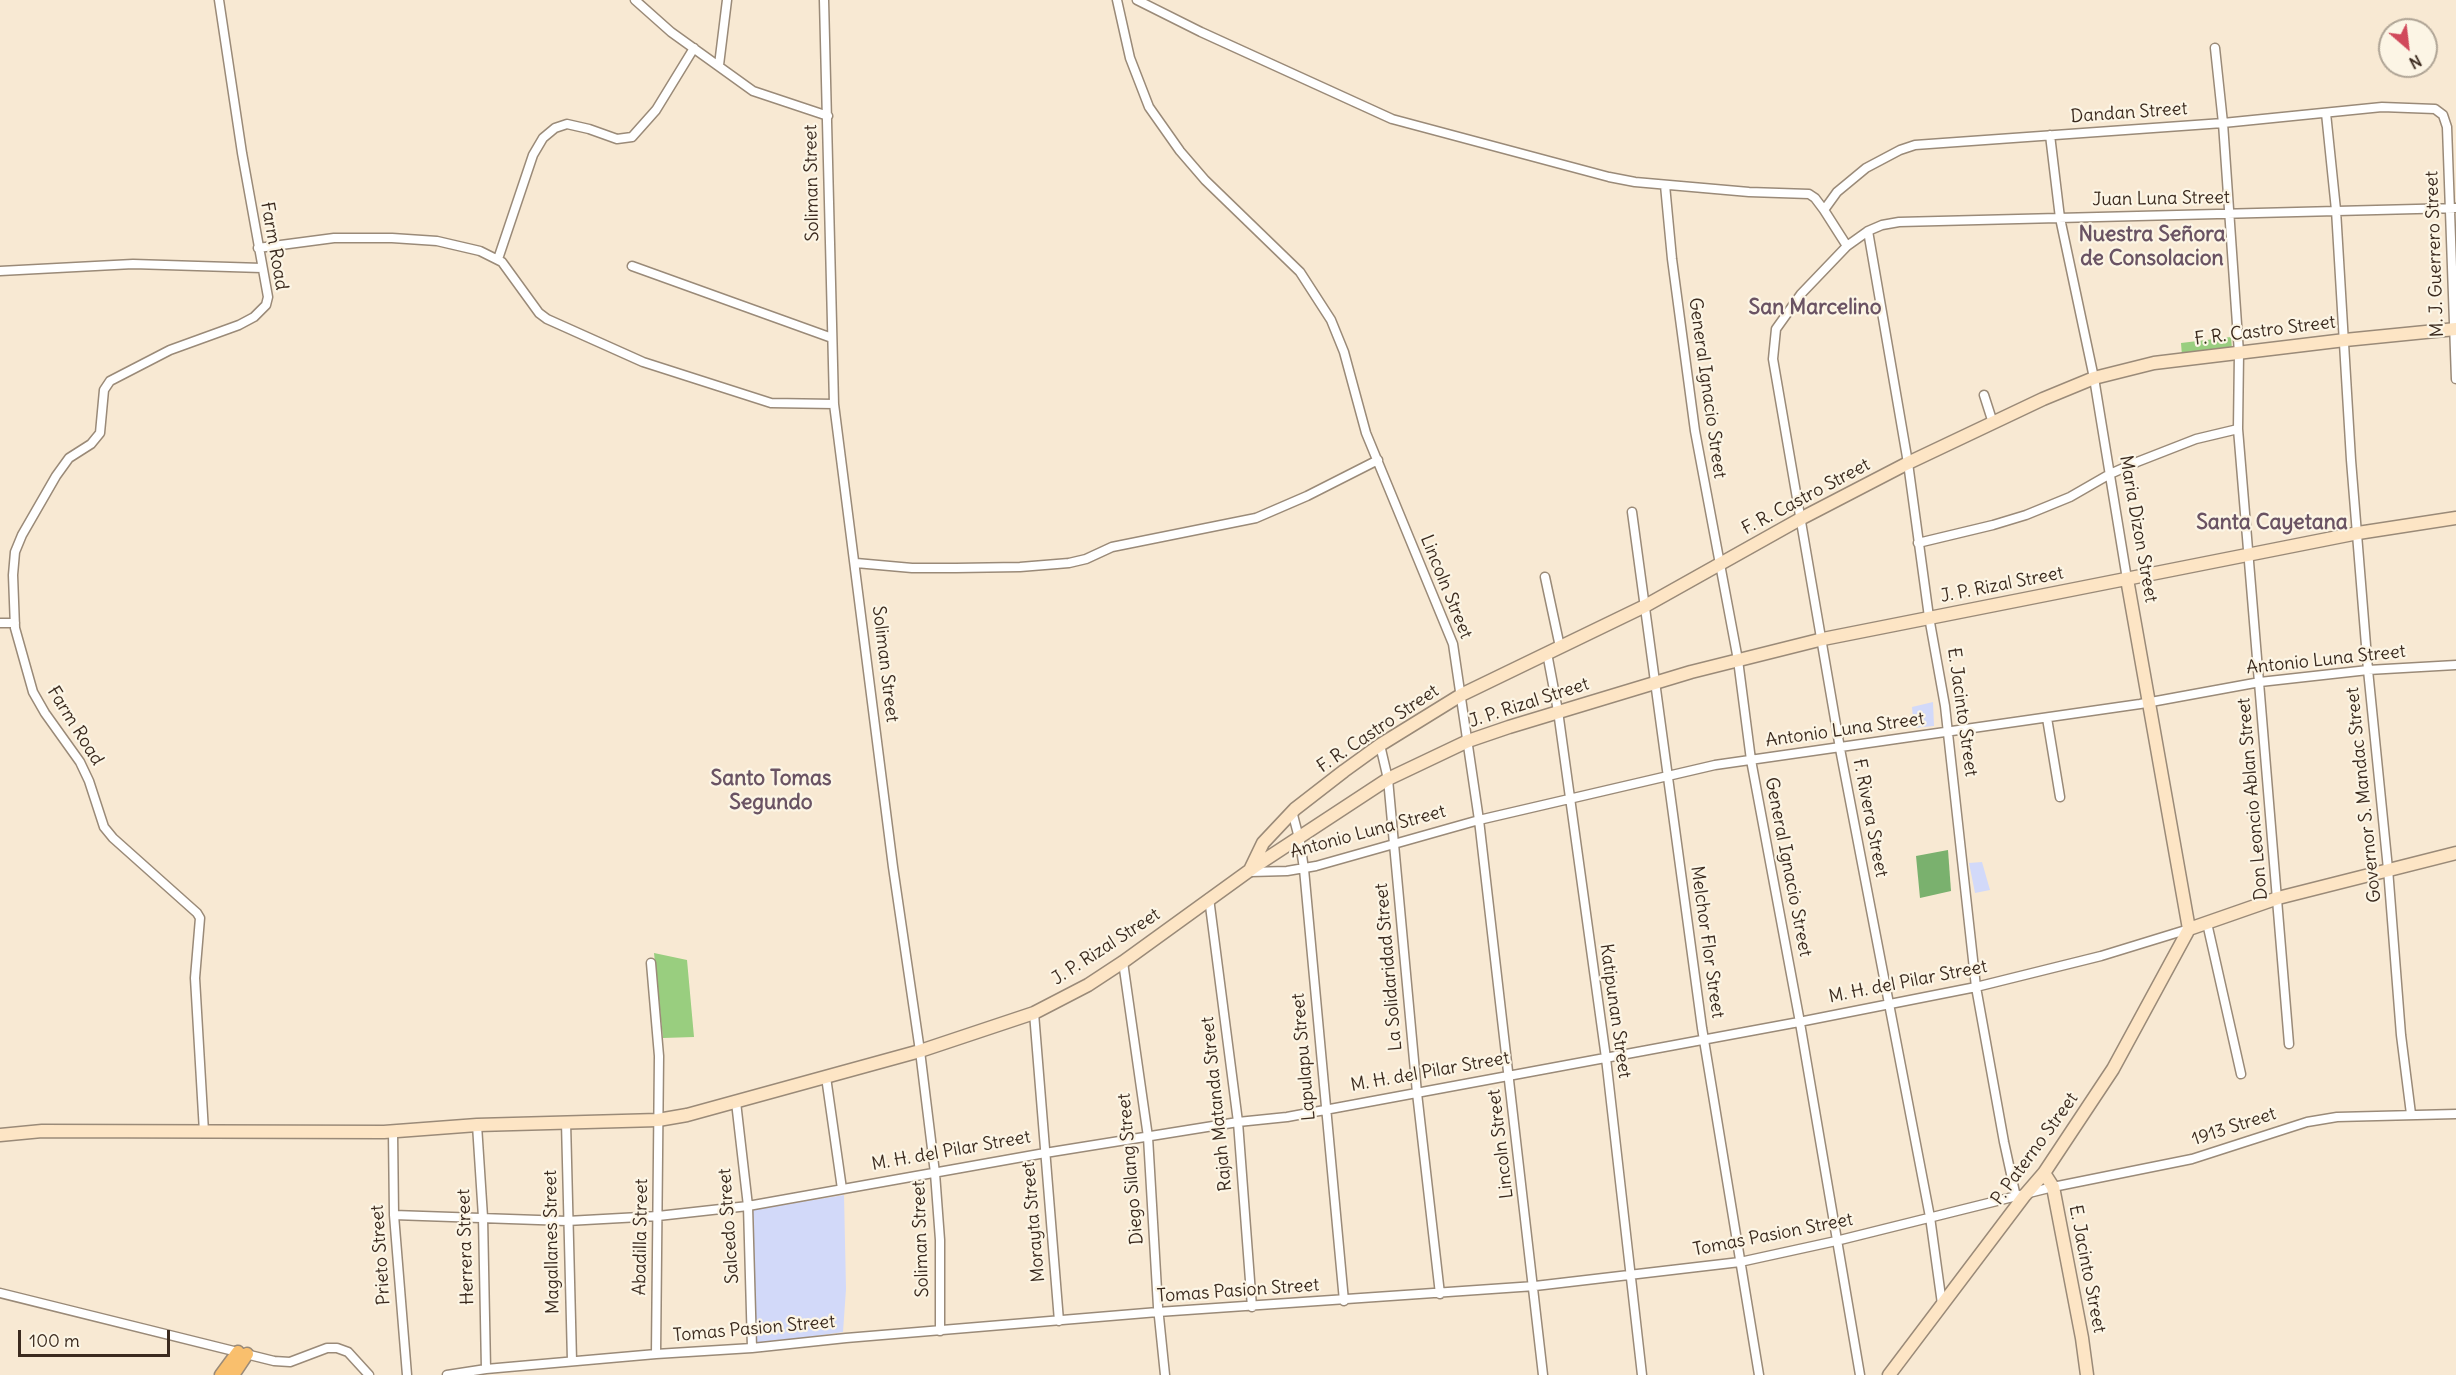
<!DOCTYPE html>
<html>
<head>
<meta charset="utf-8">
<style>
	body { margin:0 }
	#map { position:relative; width:2456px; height:1375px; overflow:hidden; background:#f8e9d3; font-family:Delius,sans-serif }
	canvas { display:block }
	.north { position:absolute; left:2378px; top:18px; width:60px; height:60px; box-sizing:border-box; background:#fcf5e5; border:2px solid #afa495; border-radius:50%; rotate:152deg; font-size:16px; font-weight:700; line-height:24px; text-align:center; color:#3b2a1e }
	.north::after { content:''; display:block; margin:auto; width:21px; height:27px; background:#d1495b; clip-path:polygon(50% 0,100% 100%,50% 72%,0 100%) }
	.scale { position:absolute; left:18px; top:1330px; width:152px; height:27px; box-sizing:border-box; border:3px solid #3b2a1e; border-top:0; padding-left:8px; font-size:18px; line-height:21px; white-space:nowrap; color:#3b2a1e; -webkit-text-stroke:4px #fcf5e5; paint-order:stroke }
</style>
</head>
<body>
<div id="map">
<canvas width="2456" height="1375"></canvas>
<div class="north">N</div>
<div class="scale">100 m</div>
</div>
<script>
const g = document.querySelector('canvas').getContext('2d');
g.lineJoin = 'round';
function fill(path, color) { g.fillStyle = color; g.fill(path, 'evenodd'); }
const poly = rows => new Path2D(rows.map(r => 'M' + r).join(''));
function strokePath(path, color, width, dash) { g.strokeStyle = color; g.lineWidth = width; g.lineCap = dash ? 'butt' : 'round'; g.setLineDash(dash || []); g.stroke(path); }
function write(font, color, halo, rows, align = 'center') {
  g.font = font + ' Delius,sans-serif'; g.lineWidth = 4.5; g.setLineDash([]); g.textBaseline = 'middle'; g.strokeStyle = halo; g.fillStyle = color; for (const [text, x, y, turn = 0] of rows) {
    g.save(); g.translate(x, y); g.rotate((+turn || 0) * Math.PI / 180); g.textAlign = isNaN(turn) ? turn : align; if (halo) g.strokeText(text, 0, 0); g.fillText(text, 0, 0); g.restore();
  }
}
const built = poly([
	[1933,702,1934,726,1914,728,1912,707],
	[1982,862,1990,890,1975,893,1969,863],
	[844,1195,846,1289,843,1332,756,1345,751,1210]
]);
const green = poly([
	[2231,337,2232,349,2182,356,2181,343],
	[654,953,687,960,694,1037,663,1038]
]);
const forest = poly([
	[1948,850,1951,891,1920,898,1916,856]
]);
const street = poly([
	[635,0,671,32,753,91,828,116],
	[824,0,834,404,893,867,920,1051,935,1173,940,1240,940,1331],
	[1117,0,1130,58,1149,107,1180,151,1205,180,1300,272,1331,320,1344,352,1366,433,1453,644,1479,820,1543,1375],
	[1137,0,1201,32,1392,119,1609,177,1635,182,1749,192,1809,194,1815,198,1824,210,1847,246],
	[2215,48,2223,123,2239,353,2238,429,2289,1044],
	[719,65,727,0],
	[2326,113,2336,210,2351,460,2368,670,2388,869,2401,1035,2411,1114],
	[2050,135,2060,218,2094,378,2127,579],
	[1665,185,1672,259,1695,431,1738,660,1751,760,1799,1017,1860,1375],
	[1824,210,1837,192,1866,168,1900,150,1915,145,2223,123,2382,107,2435,109,2443,115,2447,127,2456,379],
	[1868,231,1908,463,1929,617,1945,706,1976,987,2004,1142,2016,1197],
	[258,248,334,238,392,238,437,241,480,251,502,262,539,313,547,319,643,362,771,403,834,404],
	[498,259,533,155,543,138,555,128,567,124,589,129,617,139,632,137,656,110,694,48],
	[632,266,832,338],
	[0,271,133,264,262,268],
	[1984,395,1993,423],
	[1632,512,1702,1028,1759,1375],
	[1918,543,1993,525,2026,515,2070,497,2110,474,2137,462,2196,439,2238,429],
	[856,563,912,568,956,568,1020,567,1069,563,1086,559,1112,547,1256,518,1307,496,1378,460],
	[1545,577,1560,647],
	[0,623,15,623],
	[1547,653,1558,711,1606,1058,1642,1375],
	[2047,718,2060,797],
	[1380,745,1388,779,1417,1093,1440,1294],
	[1292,811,1300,842,1304,869,1344,1301],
	[1250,872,1287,871,1316,866,1479,820,1715,765,2140,704,2260,682,2368,670,2456,665],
	[1209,898,1238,1122,1252,1307],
	[2207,923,2241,1074],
	[1123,962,1148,1137,1158,1307,1165,1375],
	[651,963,659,1056,656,1354],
	[1034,1013,1059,1321],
	[826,1077,842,1189],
	[736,1102,748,1206,752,1348],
	[566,1122,572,1361],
	[477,1125,483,1217,486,1369],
	[204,1132,195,978,200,918,197,913,113,838,104,827,89,781,80,762,45,713,33,692,15,628,13,575,15,552,22,535,56,476,69,458,91,444,100,433,104,390,110,381,170,350,239,325,254,317,266,305,268,297,242,153,219,0],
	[393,1132,394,1215,407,1375],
	[394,1215,567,1221,658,1216,748,1206,1045,1153,1238,1122,1287,1117,1799,1022,1976,987,2101,956,2189,929],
	[0,1293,274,1361,290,1362,327,1348,337,1348,348,1352,369,1375],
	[1942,1304,1930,1217,1841,754,1773,359,1776,329,1801,294,1847,246,1868,231,1882,225,1899,222,2456,208],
	[447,1375,486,1369,656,1354,752,1348,846,1338,1158,1312,1535,1286,1740,1262,1836,1241,2053,1187,2192,1159,2307,1122,2337,1117,2456,1114]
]);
const secondary = poly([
	[2127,579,2189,929],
	[1250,870,1263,843,1295,809,1344,771,1380,745,1461,695,1645,606,1802,518,1908,463,2043,399,2094,378,2154,363,2345,340,2456,329],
	[2189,929,2278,898,2456,853],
	[0,1135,42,1131,384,1132,477,1125,658,1120,687,1115,920,1051,1034,1013,1088,985,1123,962,1257,865,1388,779,1468,741,1509,727,1691,672,1823,639,2358,533,2456,518],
	[2044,1173,2053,1187,2082,1338,2087,1375],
	[1889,1375,2025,1195,2044,1173,2113,1069,2189,929]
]);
const primary = poly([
	[221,1375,238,1352],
	[233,1375,247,1354]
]);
const streetNames = [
	["Dandan Street",2129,113,-4],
	["Soliman Street",812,183,-91],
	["Juan Luna Street",2161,199,-1],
	["Farm Road",274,246,80],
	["M. J. Guerrero Street",2435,254,-92],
	["F. R. Castro Street",2265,331,-7],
	["General Ignacio Street",1707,388,82],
	["F. R. Castro Street",1806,497,-28],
	["Maria Dizon Street",2138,529,80],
	["J. P. Rizal Street",2002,585,-11],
	["Lincoln Street",1446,587,68],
	["Antonio Luna Street",2326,660,-6],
	["Soliman Street",885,664,83],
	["J. P. Rizal Street",1529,703,-18],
	["E. Jacinto Street",1962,712,82],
	["Farm Road",75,726,58],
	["F. R. Castro Street",1378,729,-34],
	["Antonio Luna Street",1845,730,-8],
	["Governor S. Mandac Street",2364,795,-96],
	["Don Leoncio Ablan Street",2253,799,-95],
	["F. Rivera Street",1870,818,79],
	["Antonio Luna Street",1368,832,-15],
	["General Ignacio Street",1788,867,79],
	["Melchor Flor Street",1707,942,82],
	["J. P. Rizal Street",1106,947,-33],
	["La Solidaridad Street",1389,967,-95],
	["M. H. del Pilar Street",1908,982,-11],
	["Katipunan Street",1615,1011,82],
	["Lapulapu Street",1304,1057,-95],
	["M. H. del Pilar Street",1430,1072,-10],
	["Rajah Matanda Street",1217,1104,-96],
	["1913 Street",2234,1127,-18],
	["Lincoln Street",1501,1144,-97],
	["P. Paterno Street",2035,1149,-54],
	["M. H. del Pilar Street",951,1151,-10],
	["Diego Silang Street",1131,1169,-95],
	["Morayta Street",1034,1222,-95],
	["Salcedo Street",729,1226,-94],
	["Tomas Pasion Street",1773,1235,-11],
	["Abadilla Street",641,1237,-89],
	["Soliman Street",921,1239,-92],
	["Magallanes Street",552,1242,-91],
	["Herrera Street",466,1247,-92],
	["Prieto Street",381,1255,-94],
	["E. Jacinto Street",2087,1269,79],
	["Tomas Pasion Street",1238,1291,-4],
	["Tomas Pasion Street",754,1329,-5]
];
const quarterNames = [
	["Nuestra Señora",2152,235],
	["de Consolacion",2152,259],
	["San Marcelino",1815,308],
	["Santa Cayetana",2272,523],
	["Santo Tomas",771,779],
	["Segundo",771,803]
];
fill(built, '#d2d9f9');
fill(green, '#99ce7f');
fill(forest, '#7ab16e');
strokePath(street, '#9a8a78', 11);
strokePath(secondary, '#9a8a78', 15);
strokePath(primary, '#9a8a78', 15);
strokePath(street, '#fff', 8);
strokePath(secondary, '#fde5c5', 12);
strokePath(primary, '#f9bf6d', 12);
write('18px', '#3b2a1e', '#fcf5e5', streetNames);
write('bold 21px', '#6a5363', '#fcf5e5', quarterNames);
</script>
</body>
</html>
